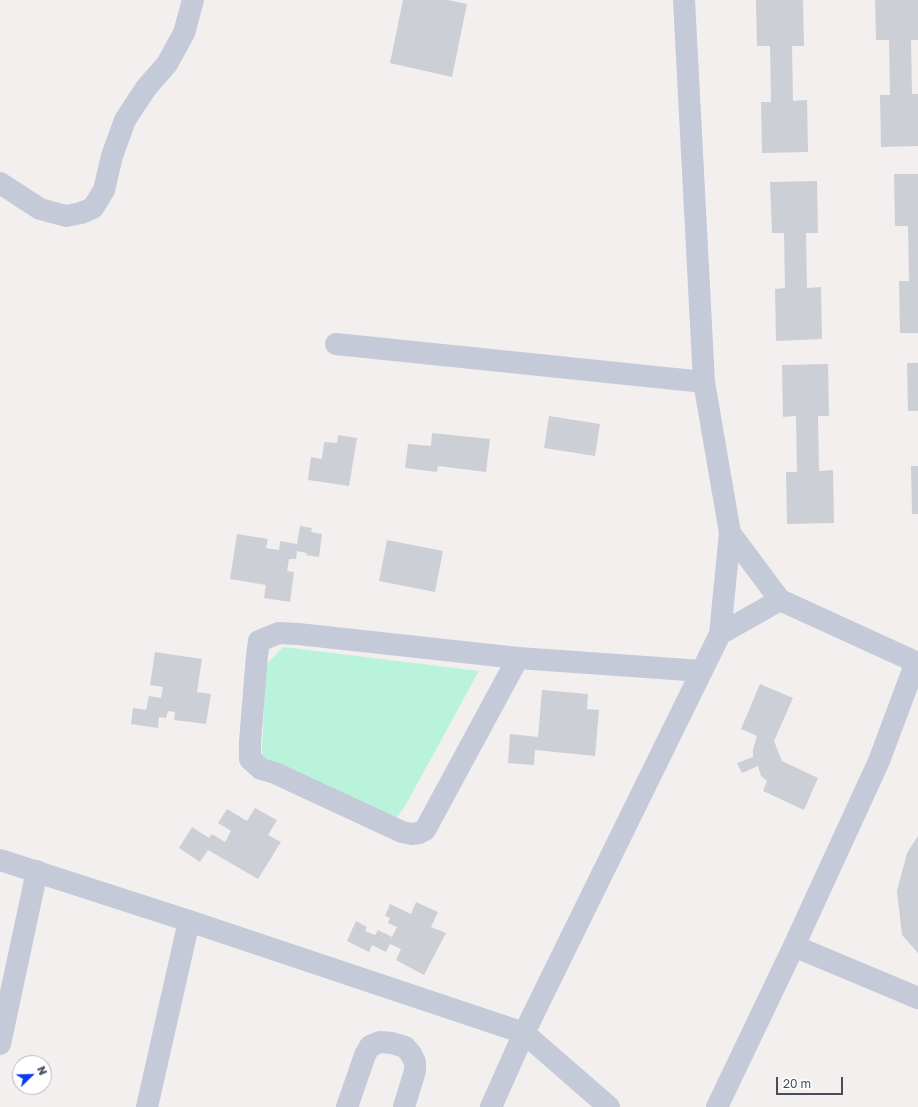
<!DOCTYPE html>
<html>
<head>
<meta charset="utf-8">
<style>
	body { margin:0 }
	#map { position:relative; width:918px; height:1107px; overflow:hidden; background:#f2efee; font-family:"Golos Text",sans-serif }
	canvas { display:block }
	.north { position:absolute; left:12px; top:1055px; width:40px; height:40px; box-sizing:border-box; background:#fff; border:1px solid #b5b8bf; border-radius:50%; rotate:67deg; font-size:11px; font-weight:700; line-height:16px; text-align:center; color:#454d5e }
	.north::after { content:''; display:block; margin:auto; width:14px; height:18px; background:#093cf1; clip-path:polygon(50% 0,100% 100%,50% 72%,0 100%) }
	.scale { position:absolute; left:776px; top:1077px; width:67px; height:18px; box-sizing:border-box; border:2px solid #454d5e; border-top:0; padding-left:5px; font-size:12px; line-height:14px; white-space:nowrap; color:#454d5e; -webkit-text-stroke:3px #fff; paint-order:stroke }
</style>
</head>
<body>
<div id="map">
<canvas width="918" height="1107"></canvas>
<div class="north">N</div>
<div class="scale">20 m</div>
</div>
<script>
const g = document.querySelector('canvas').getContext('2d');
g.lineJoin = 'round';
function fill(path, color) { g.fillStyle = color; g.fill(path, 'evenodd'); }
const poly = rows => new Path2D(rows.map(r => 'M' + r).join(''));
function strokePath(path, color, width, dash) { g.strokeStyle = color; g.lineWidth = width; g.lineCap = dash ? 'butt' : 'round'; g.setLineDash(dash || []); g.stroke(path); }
const green = poly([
	[283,647,479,671,404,808,393,822,261,769,266,665]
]);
const building = poly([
	[403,0,448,0,467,4,452,77,390,63],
	[756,0,803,0,804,46,792,46,793,101,807,100,808,152,762,153,761,102,771,102,770,46,757,46],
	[875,0,918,0,918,40,911,40,912,94,918,94,918,146,881,147,880,95,890,95,889,40,876,40],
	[894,174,918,174,918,333,900,333,899,281,909,281,908,226,895,226],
	[817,181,818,233,806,233,807,288,821,287,822,339,776,341,775,289,785,288,784,233,772,233,770,182],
	[907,363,918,363,918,411,908,411],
	[828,364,829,416,818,416,819,471,833,470,834,523,787,524,786,472,797,472,796,416,783,417,782,365],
	[549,416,600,424,595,456,544,448],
	[432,433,490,439,486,472,438,466,437,472,405,468,408,444,431,446],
	[338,435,357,438,349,486,308,480,311,457,322,459,324,442,337,443],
	[911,466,918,466,918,514,912,514],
	[300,526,312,528,311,532,322,534,319,557,306,555,307,553,297,551,296,559,289,559,287,571,294,572,290,602,264,598,266,585,230,579,237,534,268,539,266,548,279,550,280,541,297,544],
	[387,540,443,551,435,592,379,581],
	[155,652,202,659,197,692,211,694,206,724,174,720,175,712,168,711,166,718,159,717,158,728,131,724,133,708,146,710,149,696,161,698,163,687,150,685],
	[760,684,793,698,774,741,782,761,818,778,804,810,763,791,767,781,761,776,758,766,742,773,737,763,753,757,753,749,757,736,741,729],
	[542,690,588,694,587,709,599,710,595,756,535,750,534,765,508,763,510,734,538,737],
	[255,808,277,820,268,835,281,842,258,879,208,850,200,862,179,848,192,827,209,838,212,834,225,842,231,831,218,823,227,809,247,821],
	[918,836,918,953,902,935,897,891,907,853],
	[416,902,438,912,431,927,446,933,424,975,396,960,401,949,390,944,386,952,372,945,369,952,347,941,356,921,367,927,365,931,375,935,378,930,392,937,397,927,388,923,390,918,385,916,390,904,411,914]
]);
const minor = poly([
	[0,183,40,209,66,216,81,213,93,208,104,190,112,156,125,120,146,88,167,64,184,33,193,0],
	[336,344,704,382],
	[780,600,918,663],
	[720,634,730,533],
	[518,658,425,830,419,833,412,834,402,832,275,773,261,769,250,759,250,742,257,655,259,641,279,633,298,634,518,658,702,671],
	[0,860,189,921,524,1033,609,1107],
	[794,946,918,998],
	[0,1044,37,871],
	[147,1107,189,921],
	[347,1107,365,1055,370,1046,380,1042,392,1043,405,1047,411,1054,415,1062,415,1071,404,1107],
	[491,1107,524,1033,720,634,780,600,730,533,704,382,684,0],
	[717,1107,794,946,879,761,916,662]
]);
fill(green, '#b9f3dc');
fill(building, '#cdcfd7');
strokePath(minor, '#c4cad8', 22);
</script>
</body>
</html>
